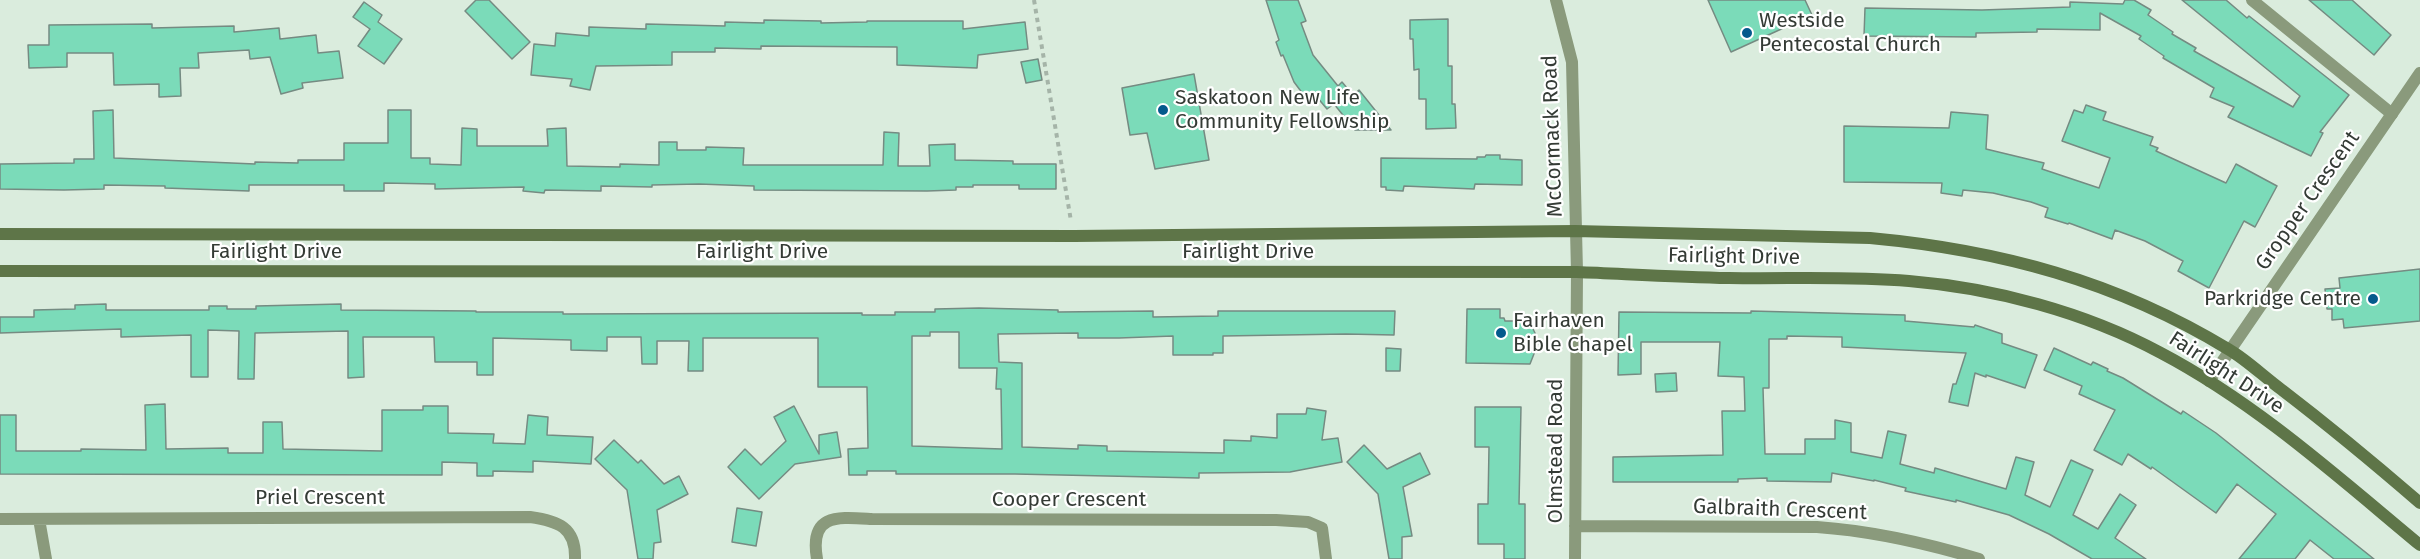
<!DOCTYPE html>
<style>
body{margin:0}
canvas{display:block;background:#daecdd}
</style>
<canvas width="2420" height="559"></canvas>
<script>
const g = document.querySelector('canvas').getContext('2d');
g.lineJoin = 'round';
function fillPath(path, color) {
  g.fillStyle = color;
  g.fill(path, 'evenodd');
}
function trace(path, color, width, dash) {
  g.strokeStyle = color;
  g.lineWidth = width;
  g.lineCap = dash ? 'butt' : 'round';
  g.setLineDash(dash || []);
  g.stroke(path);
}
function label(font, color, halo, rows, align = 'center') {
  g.font = font + ' "Fira Sans",sans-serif';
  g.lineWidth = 4.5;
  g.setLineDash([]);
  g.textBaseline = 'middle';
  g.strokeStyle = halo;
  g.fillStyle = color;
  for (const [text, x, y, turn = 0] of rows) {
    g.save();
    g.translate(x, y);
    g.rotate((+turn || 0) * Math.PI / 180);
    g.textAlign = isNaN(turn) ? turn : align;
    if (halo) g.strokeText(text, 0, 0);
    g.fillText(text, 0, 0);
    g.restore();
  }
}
const building = new Path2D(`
 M476,0H489L530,42L512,59L465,11Z
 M1266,0H1298L1306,21L1301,23L1313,55L1338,86L1342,82L1353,95L1359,90L1391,130H1355L1334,104L1327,109L1316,96L1309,102L1294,82L1283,55L1281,56L1276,42L1279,40Z
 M1708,0H1805L1812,15L1731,52Z
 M2125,0H2134L2151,10L2148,15L2173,32L2172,34L2196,48L2194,51L2293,107L2300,96L2182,0H2226L2247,18L2249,16L2349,95L2320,132L2323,133L2311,156L2228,117L2234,107L2210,97L2214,88L2163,58L2164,56L2139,39L2141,36L2100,13V30L2037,29V32L1976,33V37L1864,36L1865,8L1982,10L2070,7V2L2123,4Z
 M2309,0H2352L2391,35L2374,55Z
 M364,2L382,15L378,22L402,39L384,64L358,46L370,29L353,17Z
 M1448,19V66H1452V104H1455L1456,128L1426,129V99H1419V69L1414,70L1413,39H1410V20Z
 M764,20L821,21V23L867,22V21H963V29L1025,22L1028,49L978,55L977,68L897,65V47L761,46V49L715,48V52H672V65L596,66L590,90L570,86L572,79L531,75L534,44L555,46L556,33L589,36V27L646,29V24L725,26V22L764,23Z
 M152,24V28L234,26V32L279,28L280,39L316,35L318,53L339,51L343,78L302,83L303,88L281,94L270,57L250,59L249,50L198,53L199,68H180L181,96L159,97V84L114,85L113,53H67V67L29,68L28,45H49V25Z
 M1038,59L1042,80L1026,83L1021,62Z
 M1194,74L1209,160L1155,169L1147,133L1130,135L1122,88Z
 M2086,105L2106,112L2103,120L2153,137L2150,145L2158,148L2156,151L2226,183L2236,164L2277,186L2255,227L2244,221L2209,288L2178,271L2183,261L2145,241L2115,230L2112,239L2069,223L2068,224L2045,217L2048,208L2031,202L1993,193L1963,190L1962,196L1941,193L1942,183L1844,182V126L1949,128L1951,112L1988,115L1986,149L2044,163L2042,169L2099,188L2110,158L2062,141L2074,110L2083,113Z
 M113,110L114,158L255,164V162L298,163V160H344V143H388V110H411V158H430V164L461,165L462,128L477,129V146H548L547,129L566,128L567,166L620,167V164L659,165V142H677V150H706V147L744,148L743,165H883L884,132L899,133L898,166H930L929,145L955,144V160L1013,161V164H1056V189H1019V185H973V187H956V190L927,191L754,190V186L699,184L652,185V187L601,186V191L545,190L544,193L523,191L524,187L435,189V184L384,183V191H344V185H249V191L165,188V186L104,185V189L64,190L0,189V164L74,163V159H94L93,111Z
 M1486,155H1500V159L1522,160V185L1475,184L1474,189L1404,186L1403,191L1386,190V187H1381V158L1477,159V157H1485Z
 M2420,269V321L2344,328L2343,319L2332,320V309H2327L2325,289L2340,288L2339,278Z
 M106,304V310H209V306H227V309H256V306L341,304V310L476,311V312H563V314L862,313V315H895V312H935V309L979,308L1058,310V312L1153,311V317L1218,316V311H1395L1394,335L1346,334L1223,336V353H1213V355H1173V336L1119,338H1078V333L998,334L999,362L1022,363V447L1078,449V445L1107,446V451L1224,453V440L1251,441V436L1277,438V414H1306L1307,408L1326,411L1322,440L1338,438L1342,462L1290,472L1199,473V478L1015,474H896V471H867V475H849L848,449L868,448L867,387H818V338H703V371H688L689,341H657V364H642L641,337H607V351L571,350V340L493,338V375H477V362H435L434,337H363L364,377L348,378V331L255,333L254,379H238L239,331L208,330V377H191V335L121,337V329L0,333V317H34V310L75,309V305ZM930,332H959V368H997L996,389H1001L1002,449L912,446V336H930Z
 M1467,309H1500V318H1504L1505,321H1529L1539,341L1530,364L1466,363Z
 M1751,311L1905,315V321L1974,327L1975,325L2002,334V343L2037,355L2025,388L1986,375V377L1975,373L1968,406L1949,402L1953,384H1956L1966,353L1842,347V337L1787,336V339H1769V388H1763L1765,454H1805V439H1835V420L1851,423V452L1882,458L1888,431L1906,435L1900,464L1934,473L1935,468L2006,489L2016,457L2034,462L2025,495L2050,507L2071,460L2093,470L2073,515L2098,529L2120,494L2136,505L2115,538L2146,559H2092L2049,534L2009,515L1956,500V502L1905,491L1906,488L1874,480V481L1832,473L1831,482L1767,481V478L1738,479V482H1613V457L1723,455L1722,411H1745L1744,377L1718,376L1720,342H1641V374L1618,375L1619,312L1751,313Z
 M1386,348L1401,349L1400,371H1386Z
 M2054,348L2091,365L2093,362L2108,369L2107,371L2123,378L2181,414L2183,411L2216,433L2374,559H2334L2310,540L2295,559H2239L2276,514L2237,484L2216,513L2152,467L2151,469L2128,454L2122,465L2094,450L2115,410L2079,394L2082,386L2044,370Z
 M1676,373L1677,391L1656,392L1655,374Z
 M165,404L166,449L228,448V453H263V422H282L283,449L382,451V410H423V406H448V433L494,434L493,443L525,444L528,415L548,417L547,435L593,437L591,464L533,461V472L493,471V476H477V463L442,462V475L0,474V415H16V451H81V449L146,450L145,405Z
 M794,406L819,454V435L837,432L841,457L795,464L759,499L728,467L745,449L761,465L786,441L774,417Z
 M1475,407H1521L1519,504H1525V559H1504V544H1478V504H1488L1489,447H1475Z
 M614,440L638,463L641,460L664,484L679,476L688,494L657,510L661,542L654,543L653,559H638L627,490L595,459Z
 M1364,445L1387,469L1420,453L1430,474L1403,487L1412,536L1402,537V559H1389L1378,494L1347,462Z
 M737,508L762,512L756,546L732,542Z`);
fillPath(building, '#7bdbb9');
trace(building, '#758b82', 1.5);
trace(new Path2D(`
 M1034,0L1071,221`), '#a5b4a8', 4, [4.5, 4.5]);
trace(new Path2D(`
 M2252,0L2392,114`), '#8a9a7c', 12);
trace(new Path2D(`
 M2209,381L2420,73
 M0,519L530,517C558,521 576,527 575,559
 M39,519L46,559
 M1575,526L1817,527C1873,531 1926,543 1979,559
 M817,559C809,513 838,517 872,519L1276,520L1308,522L1322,528L1326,559
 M1575,559L1577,272`), '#8a9a7c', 12);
trace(new Path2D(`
 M1556,0L1572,62L1577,272`), '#8a9a7c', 12);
trace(new Path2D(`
 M0,234L1074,236L1575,231L1870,238C1999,250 2116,281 2228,349C2247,360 2264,377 2282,390C2329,426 2375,464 2420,503
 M0,271L1577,272C1627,274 1678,277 1729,278C1789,279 1849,276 1909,281C1994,288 2085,312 2161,353C2256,403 2338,477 2420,545`), '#5e7548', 12);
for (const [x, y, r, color] of [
 [1747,33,6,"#045a8c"],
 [1163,110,6,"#045a8c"],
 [2373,299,6,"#045a8c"],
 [1501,333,6,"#045a8c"]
]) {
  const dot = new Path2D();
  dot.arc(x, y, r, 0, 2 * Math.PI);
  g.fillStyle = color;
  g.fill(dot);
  trace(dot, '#fff', 2);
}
label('21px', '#343b35', '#fff', [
 ["Westside",1759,21],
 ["Pentecostal Church",1759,45],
 ["Saskatoon New Life",1175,98],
 ["Community Fellowship",1175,122],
 ["Parkridge Centre",2361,299,"right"],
 ["Fairhaven",1513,321],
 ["Bible Chapel",1513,345]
], 'left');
label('21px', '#343b35', '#fff', [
 ["McCormack Road",1553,136,-92],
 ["Gropper Crescent",2308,201,-55],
 ["Fairlight Drive",276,252],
 ["Fairlight Drive",762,252],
 ["Fairlight Drive",1248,252],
 ["Fairlight Drive",1734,257,1],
 ["Fairlight Drive",2226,373,33],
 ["Olmstead Road",1556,451,-90],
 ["Priel Crescent",320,498],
 ["Cooper Crescent",1069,500],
 ["Galbraith Crescent",1780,510,2]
]);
</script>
